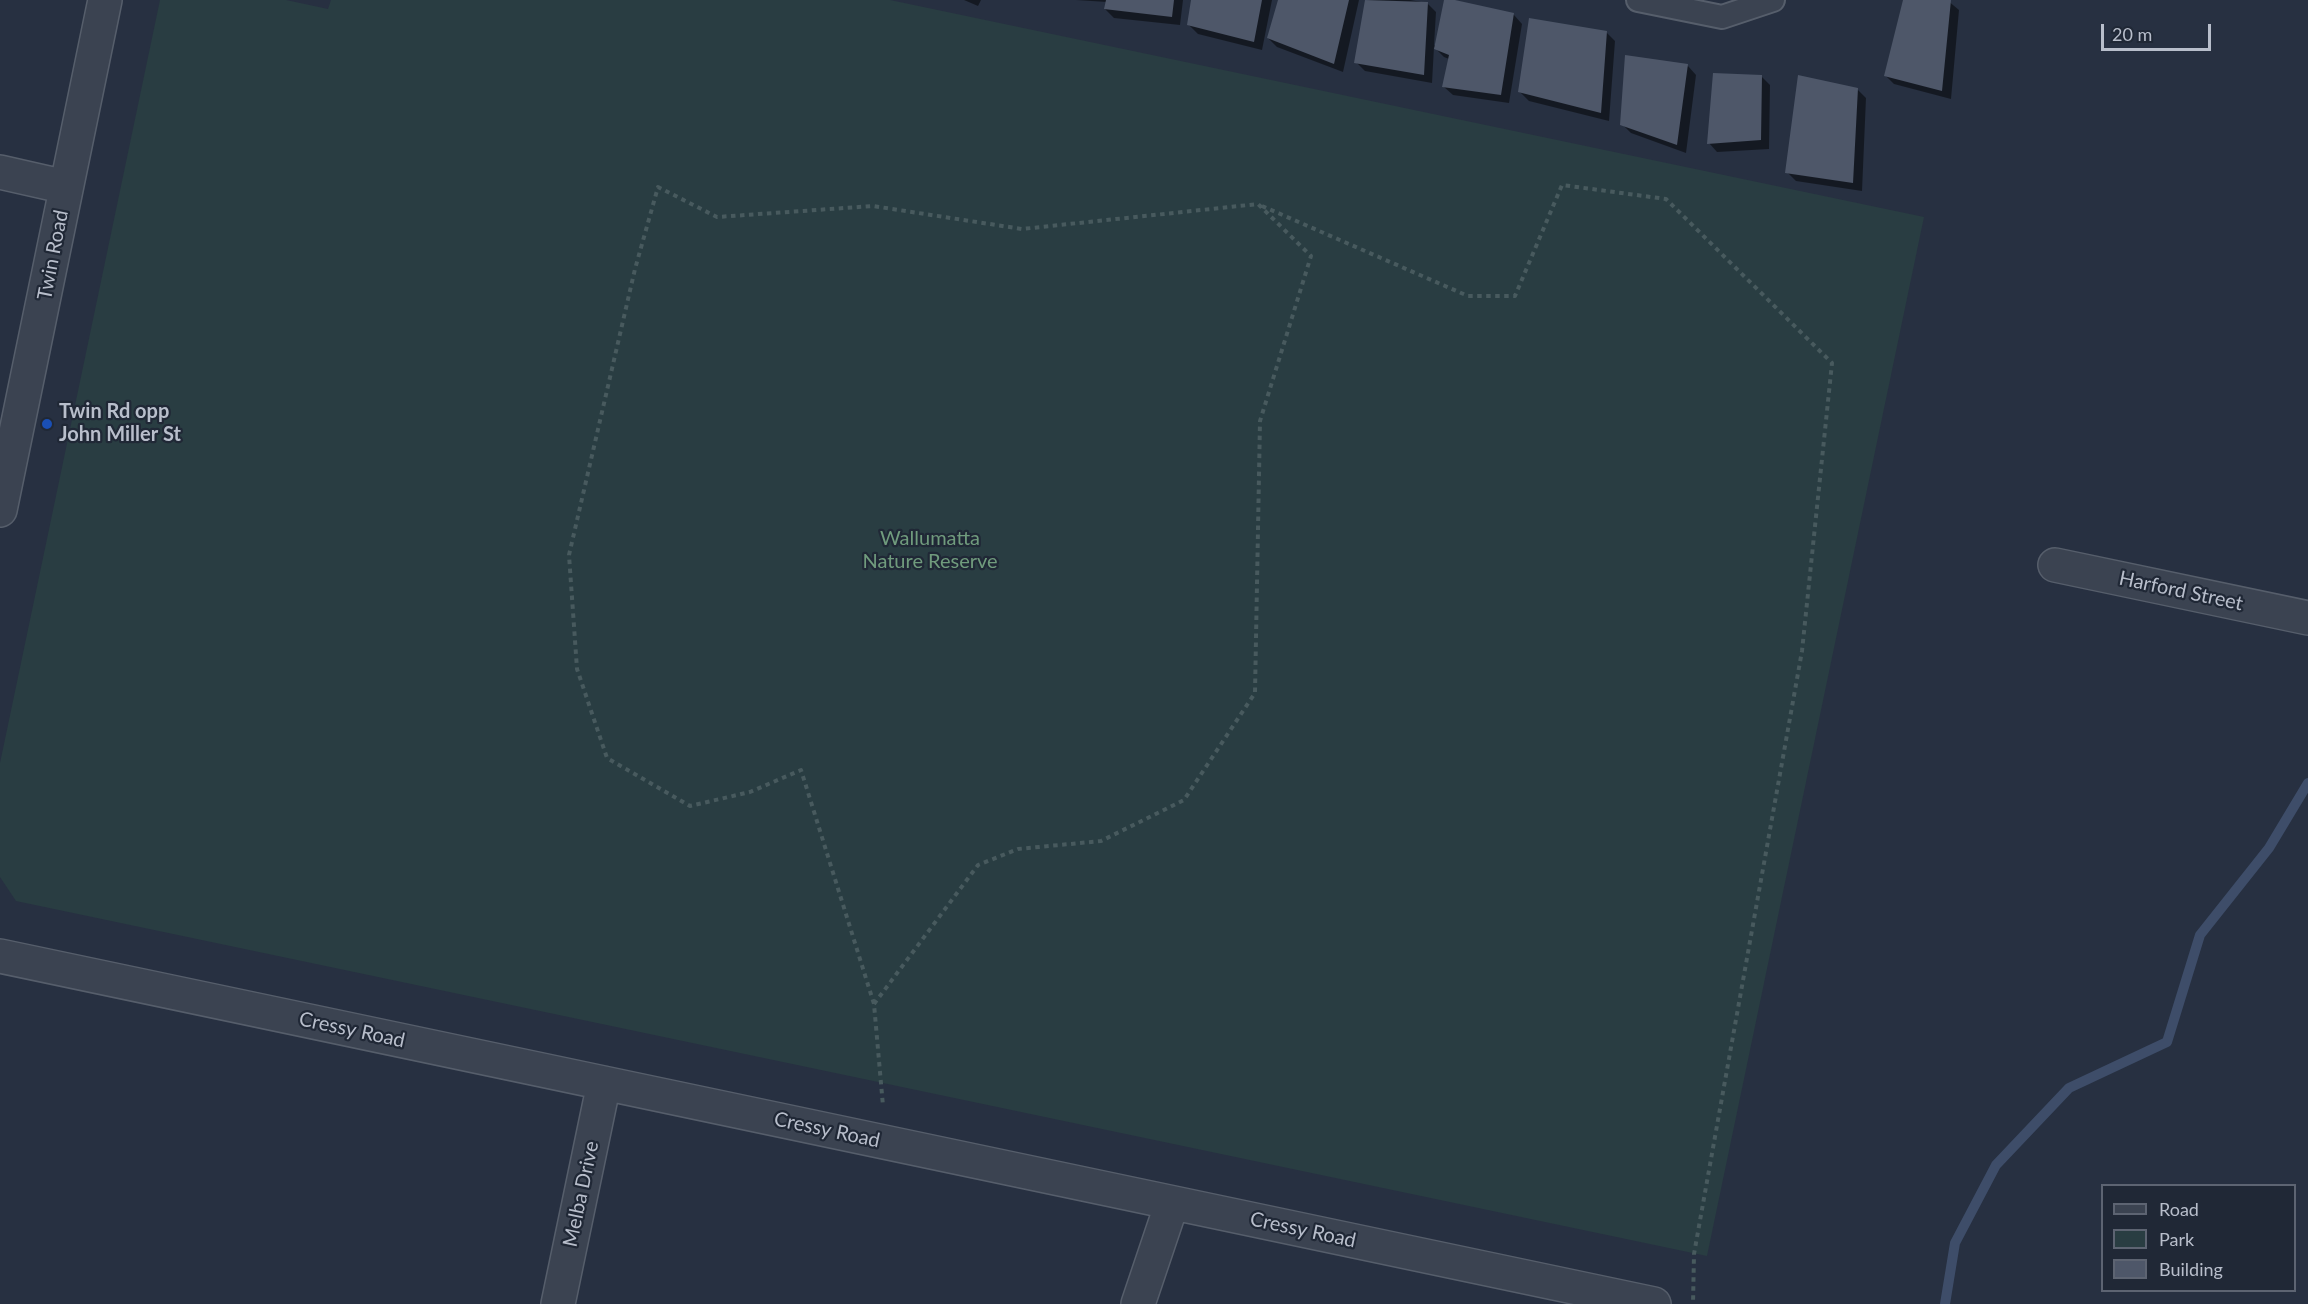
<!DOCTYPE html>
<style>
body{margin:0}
#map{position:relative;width:2308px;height:1304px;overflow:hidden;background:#273041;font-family:Lato,sans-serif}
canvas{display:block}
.legend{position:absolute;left:2101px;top:1184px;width:195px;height:108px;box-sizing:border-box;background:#202836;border:2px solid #5d6472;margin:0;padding:8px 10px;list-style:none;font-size:18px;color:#b8becb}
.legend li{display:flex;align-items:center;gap:12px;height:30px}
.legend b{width:30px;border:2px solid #5d6472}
.scale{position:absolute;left:2101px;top:24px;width:110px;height:27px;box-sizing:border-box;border:3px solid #b8becb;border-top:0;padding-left:8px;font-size:18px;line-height:21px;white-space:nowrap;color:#b8becb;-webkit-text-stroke:4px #202836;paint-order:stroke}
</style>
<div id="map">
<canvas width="2308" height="1304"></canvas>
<ul class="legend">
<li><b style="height:8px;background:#3b4351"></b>Road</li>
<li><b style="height:16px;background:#293d42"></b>Park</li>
<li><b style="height:16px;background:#4e5769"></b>Building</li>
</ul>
<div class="scale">20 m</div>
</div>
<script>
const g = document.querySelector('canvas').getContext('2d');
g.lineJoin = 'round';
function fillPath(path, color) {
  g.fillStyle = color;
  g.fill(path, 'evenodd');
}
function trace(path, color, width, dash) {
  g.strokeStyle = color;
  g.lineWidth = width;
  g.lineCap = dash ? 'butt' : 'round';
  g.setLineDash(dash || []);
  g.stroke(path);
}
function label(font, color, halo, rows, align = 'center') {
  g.font = font + ' Lato,sans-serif';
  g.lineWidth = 4.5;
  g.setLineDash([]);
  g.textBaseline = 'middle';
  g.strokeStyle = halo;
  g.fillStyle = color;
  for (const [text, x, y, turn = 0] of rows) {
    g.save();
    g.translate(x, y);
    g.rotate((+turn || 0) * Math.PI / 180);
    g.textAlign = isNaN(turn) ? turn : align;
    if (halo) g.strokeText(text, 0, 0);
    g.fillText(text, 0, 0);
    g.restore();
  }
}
fillPath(new Path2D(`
 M160,0H286L328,9L331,0H890L1924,217L1707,1256L16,901L0,877V763Z`), '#293d42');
fillPath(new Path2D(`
 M964,0H981L978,6Z
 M1076,0H1183L1180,25L1114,18L1105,9L1107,2Z
 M1192,0H1272L1262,50L1198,34L1189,25Z
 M1279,0H1359L1343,72L1277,47L1268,38Z
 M1367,0H1410L1427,3L1436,12L1434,45L1436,46L1445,0L1514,15L1522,24L1509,103L1453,95L1444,87L1449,59L1444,57L1434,47L1432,83L1365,71L1356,62Z
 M1904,0H1947L1959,10L1951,99L1894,84L1885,75Z
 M1606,32L1615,41L1609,121L1529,101L1520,92Z
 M1688,66L1696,75L1686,153L1631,133L1622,124Z
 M1761,76L1770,85L1769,149L1717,152L1709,143Z
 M1857,89L1866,98L1862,191L1796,181L1787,172Z`), '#0007');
trace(new Path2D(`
 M1945,1304L1955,1243L1996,1165L2069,1088L2167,1042L2200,935L2269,848L2308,783`), '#3e4d69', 10);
fillPath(new Path2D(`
 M1106,0H1174L1172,17L1104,9Z
 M1191,0H1262L1254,42L1187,25Z
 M1278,0H1349L1334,64L1267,38Z
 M1365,0L1428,2L1424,75L1354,63Z
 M1444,0H1455L1514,13L1501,95L1442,87L1449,55L1434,49Z
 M1903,0H1951L1942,91L1884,76Z
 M1529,18L1607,31L1601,113L1518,92Z
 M1625,55L1688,64L1677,145L1620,125Z
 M1713,73L1762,75L1761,140L1707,144Z
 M1798,75L1858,88L1853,183L1785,173Z`), '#4e5769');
const lane = new Path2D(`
 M1638,0L1722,17L1773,0`);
const street = new Path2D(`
 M0,172L66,187
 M0,510L105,0
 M2055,565L2308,618
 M0,956L1654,1304
 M558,1304L604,1083
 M1138,1304L1172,1203`);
trace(lane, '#565e6b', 26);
trace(street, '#565e6b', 36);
trace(new Path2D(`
 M1262,206L1468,296H1515L1562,185L1666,199L1832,363L1802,651L1694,1254L1693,1304
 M874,1004L978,865L1018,849L1101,841L1184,800L1255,693L1260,421L1311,256L1258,204L1022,229L873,206L717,217L658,187L635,269L569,555L577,669L607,758L690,806L750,792L801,770L874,1004L883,1106`), '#485a5e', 4, [4.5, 4.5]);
trace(lane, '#3b4351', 22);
trace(street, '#3b4351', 33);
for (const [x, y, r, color] of [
 [47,424,6,"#1a4fb4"]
]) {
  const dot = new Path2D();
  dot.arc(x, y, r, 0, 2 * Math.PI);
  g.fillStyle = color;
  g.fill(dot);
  trace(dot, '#202836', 2);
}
label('20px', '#b8becb', '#202836', [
 ["Twin Road",53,255,-79],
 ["Harford Street",2181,591,12],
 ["Cressy Road",352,1030,12],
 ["Cressy Road",827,1130,12],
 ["Melba Drive",581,1194,-78],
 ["Cressy Road",1303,1230,12]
]);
label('bold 20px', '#b8becb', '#202836', [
 ["Twin Rd opp",59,412],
 ["John Miller St",59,435]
], 'left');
label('20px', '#709b7d', '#202836', [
 ["Wallumatta",930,539],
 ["Nature Reserve",930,562]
]);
</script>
